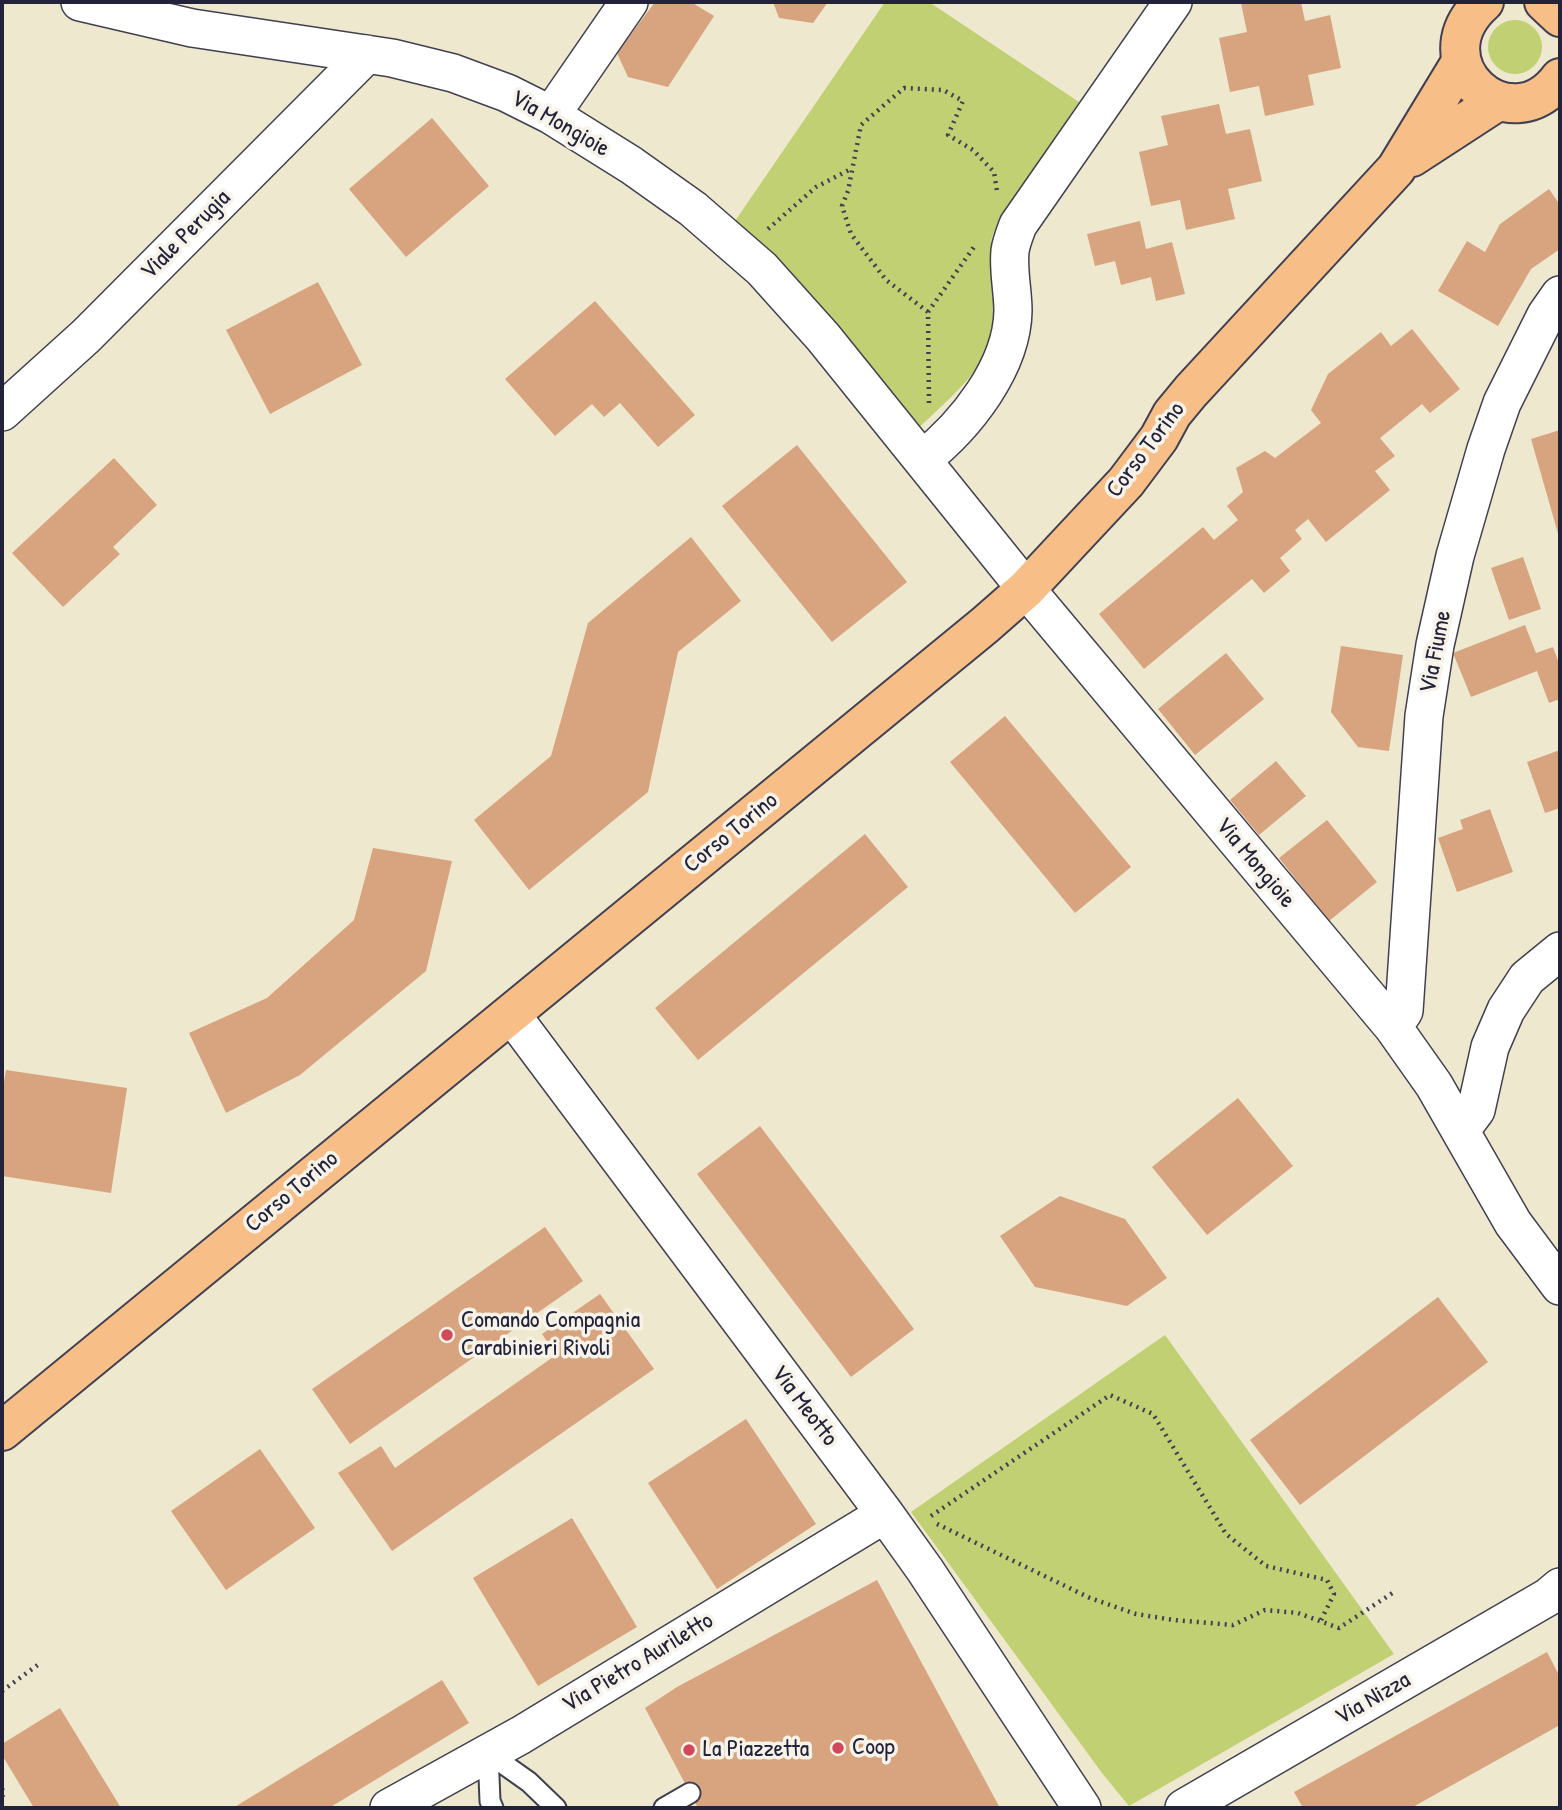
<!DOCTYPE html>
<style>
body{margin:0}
#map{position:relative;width:1562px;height:1810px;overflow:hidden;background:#eee8ce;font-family:"Patrick Hand",sans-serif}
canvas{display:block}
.frame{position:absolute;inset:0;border:4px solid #22223b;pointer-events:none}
</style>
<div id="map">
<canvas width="1562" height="1810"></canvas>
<div class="frame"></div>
</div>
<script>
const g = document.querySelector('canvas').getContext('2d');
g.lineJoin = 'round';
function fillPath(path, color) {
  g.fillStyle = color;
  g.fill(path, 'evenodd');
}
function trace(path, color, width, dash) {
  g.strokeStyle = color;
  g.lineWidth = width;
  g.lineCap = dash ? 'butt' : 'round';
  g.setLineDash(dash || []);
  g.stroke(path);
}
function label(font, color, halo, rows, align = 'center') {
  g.font = font + ' "Patrick Hand",sans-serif';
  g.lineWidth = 7;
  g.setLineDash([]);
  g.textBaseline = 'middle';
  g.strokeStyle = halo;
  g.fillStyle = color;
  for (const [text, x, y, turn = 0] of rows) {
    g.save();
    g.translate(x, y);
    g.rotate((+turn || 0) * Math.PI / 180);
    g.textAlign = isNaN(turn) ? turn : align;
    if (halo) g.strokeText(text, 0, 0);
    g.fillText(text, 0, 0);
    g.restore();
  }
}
fillPath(new Path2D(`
 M885,2H929L1079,102L998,222C996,229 991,236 991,243C990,260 995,280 997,297C1003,358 958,389 919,428L735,221Z
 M1488 47a27 27 0 1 1 54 0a27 27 0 1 1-54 0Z
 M1165,1335L1394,1654L1129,1806L1102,1773L911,1512Z`), '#c0d072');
fillPath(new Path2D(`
 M655,2H691L714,16L668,87L628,77L617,53Z
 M773,2H828L813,23L779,18Z
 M1247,2H1301L1305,21L1330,15L1341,68L1308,75L1314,105L1265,116L1259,86L1230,92L1219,38L1247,32L1241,3Z
 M1219,104L1226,134L1250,129L1262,181L1228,189L1235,219L1186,230L1180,200L1151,206L1139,152L1168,145L1161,116Z
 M432,118L489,186L406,257L349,189Z
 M1549,189L1560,205V249L1531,269L1498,326L1438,291L1467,241L1485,252L1500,224Z
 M1140,221L1146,249L1172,242L1185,294L1156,301L1151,277L1121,285L1115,261L1095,266L1087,234Z
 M318,282L362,365L270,414L226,330Z
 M595,301L695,415L658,447L620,403L604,417L592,404L555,436L505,379Z
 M1412,329L1460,389L1430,413L1422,404L1380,438L1395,456L1375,471L1390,490L1326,542L1308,519L1295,530L1302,539L1280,558L1290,571L1264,593L1252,579L1144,669L1099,614L1203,527L1214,540L1238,520L1227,506L1243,492L1236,468L1265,451L1275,458L1321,423L1311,410L1328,374L1381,332L1391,346Z
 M1560,430V537H1559L1531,439Z
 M797,445L907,582L832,642L722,506Z
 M114,458L157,505L113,547L120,554L63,607L12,553Z
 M691,537L741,601L678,652L648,792L529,890L474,820L551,756L588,623Z
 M1523,557L1541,609L1509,620L1491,568Z
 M1525,625L1536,653L1553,647L1560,666V699L1549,703L1537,671L1471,697L1453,653Z
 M1341,646L1403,655L1389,751L1358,747L1331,712Z
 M1226,653L1264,699L1195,755L1158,709Z
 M1005,716L1131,867L1075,913L950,762Z
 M1560,750V808L1545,813L1527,762Z
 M1276,761L1306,796L1259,835L1230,800Z
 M1490,809L1513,872L1457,892L1438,838L1463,829L1460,820Z
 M1327,820L1377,882L1329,921L1279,858Z
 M865,834L908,887L698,1060L655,1008Z
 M373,848L452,861L426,971L300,1075L226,1113L189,1033L267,998L354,920Z
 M6,1070L127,1088L111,1193L2,1176V1094Z
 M1238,1098L1293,1166L1207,1235L1152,1167Z
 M760,1126L914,1329L851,1377L697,1174Z
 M1060,1196L1125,1219L1167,1278L1127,1306L1035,1287L1000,1236Z
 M545,1227L583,1281L350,1444L312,1389Z
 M600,1294L654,1369L392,1551L338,1473L381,1446L395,1468L556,1355L542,1334Z
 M1438,1297L1488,1362L1300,1505L1250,1440Z
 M746,1419L816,1524L717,1589L648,1483Z
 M260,1449L315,1528L226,1590L171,1511Z
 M572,1518L637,1627L538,1686L473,1578Z
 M877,1580L1000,1808H698L645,1708L677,1687Z
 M1547,1652L1560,1677V1725L1411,1808H1303L1294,1792Z
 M442,1680L469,1723L329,1808H233Z
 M60,1708L121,1808H34L2,1755V1744Z`), '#d7a47f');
const lane = new Path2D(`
 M493,1808L490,1801L488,1753L529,1782L556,1808
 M664,1808L690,1793`);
const street = new Path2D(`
 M80,2L192,28L392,58L453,73L507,93L551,115L631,165L693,209L762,269L823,337L1026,589L1393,1027L1434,1085L1513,1223L1560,1286
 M551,115L629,2
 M2,412L86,336L367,54
 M923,459C966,425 1012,367 1013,311C1013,291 1008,271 1010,251C1011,243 1015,233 1018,225L1173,2
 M511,1014L885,1514L925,1570L1082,1808
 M1393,1027L1404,1011L1424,716L1435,645L1455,556L1486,449L1502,403L1546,315L1560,295
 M1461,1130L1476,1110L1490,1047L1506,1010L1527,978L1560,951
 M389,1808L521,1735L885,1514
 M1184,1808L1548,1597L1560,1587`);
const primary = new Path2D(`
 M1484,2C1416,62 1510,146 1560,78
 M1544,2L1560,17
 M1412,157L1498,101
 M2,1431L985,625L1026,589L1126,482L1159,438L1172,414L1191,391L1396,169L1461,62`);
trace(lane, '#414051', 23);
trace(street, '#414051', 40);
trace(primary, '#414051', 42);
trace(new Path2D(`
 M768,229L816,187L851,169
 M928,312L974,247
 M929,403L928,312L886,280L851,234L842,206L848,191L861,125L904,88L943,90L963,101L948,135L973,150L994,172L997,191
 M931,1516L1110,1395L1153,1414L1226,1534L1266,1566L1327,1580L1334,1594L1320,1622
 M937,1524L1090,1598L1136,1614L1174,1620L1233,1625L1265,1610L1298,1613L1339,1628L1394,1592
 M2,1691L39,1664
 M2,1789L5,1793L2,1796`), '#414051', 4.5, [2, 5]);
trace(lane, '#fff', 19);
trace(street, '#fff', 37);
trace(primary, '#f7be88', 38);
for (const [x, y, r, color] of [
 [447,1335,7,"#d1495b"],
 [838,1748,7,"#d1495b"],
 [689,1750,7,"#d1495b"]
]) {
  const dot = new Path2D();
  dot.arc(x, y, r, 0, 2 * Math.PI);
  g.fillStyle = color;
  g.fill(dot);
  trace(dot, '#f7f3e8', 2.5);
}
label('24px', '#22223b', '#f7f3e8', [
 ["Via Mongioie",560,124,30],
 ["Viale Perugia",186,235,-45],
 ["Corso Torino",1146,450,-53],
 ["Via Fiume",1436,652,-79],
 ["Corso Torino",731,833,-39],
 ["Via Mongioie",1255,863,50],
 ["Corso Torino",292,1192,-40],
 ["Via Meotto",804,1406,53],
 ["Via Pietro Auriletto",638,1663,-31],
 ["Via Nizza",1373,1699,-30]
]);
label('24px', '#22223b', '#f7f3e8', [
 ["Comando Compagnia",461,1321],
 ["Carabinieri Rivoli",461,1349],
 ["Coop",852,1748],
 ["La Piazzetta",703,1750]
], 'left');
</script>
